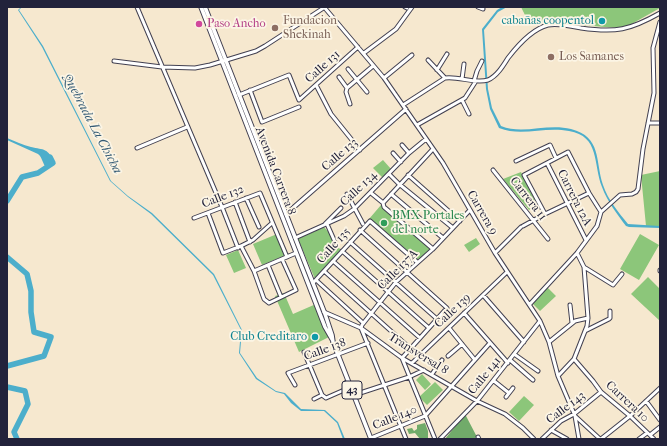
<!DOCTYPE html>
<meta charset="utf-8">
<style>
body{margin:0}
#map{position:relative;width:667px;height:446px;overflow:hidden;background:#f6e8cf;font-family:"IM FELL French Canon",serif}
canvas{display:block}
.frame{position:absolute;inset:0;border:8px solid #22223b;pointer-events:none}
</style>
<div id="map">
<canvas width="667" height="446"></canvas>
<div class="frame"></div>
</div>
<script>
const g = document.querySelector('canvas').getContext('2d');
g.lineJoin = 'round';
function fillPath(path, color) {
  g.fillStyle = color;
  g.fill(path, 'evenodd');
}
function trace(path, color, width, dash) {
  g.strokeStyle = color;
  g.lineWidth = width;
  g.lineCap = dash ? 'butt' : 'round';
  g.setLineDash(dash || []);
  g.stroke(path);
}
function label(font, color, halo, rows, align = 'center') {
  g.font = font + ' "IM FELL French Canon",serif';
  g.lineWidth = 3.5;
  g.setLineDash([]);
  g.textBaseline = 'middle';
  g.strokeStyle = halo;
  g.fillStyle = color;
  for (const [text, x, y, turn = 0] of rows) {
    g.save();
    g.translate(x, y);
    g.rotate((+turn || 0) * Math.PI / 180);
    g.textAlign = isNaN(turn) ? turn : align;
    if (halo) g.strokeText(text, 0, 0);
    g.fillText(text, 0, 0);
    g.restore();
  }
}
fillPath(new Path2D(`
 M521,7H660V8L628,26L618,28L528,21Z
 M383,160L391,169L383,178L373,168Z
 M660,171V227L646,226L641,175Z
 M521,172L537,205L529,210L503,179Z
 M381,205L432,249L421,258L415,260L369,219Z
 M324,227L333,237V242L341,250L315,279L298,239Z
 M277,234L286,255L262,265L253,244Z
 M640,234L659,245L639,280L620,269Z
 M476,238L480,244L469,252L464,245Z
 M238,250L246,268L234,273L226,255Z
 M648,277L660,289V321L631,294Z
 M547,287L556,296L540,311L532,303Z
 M284,293L293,314L316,304L329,337L299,352L275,296Z
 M422,374L431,384L425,390L416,380Z
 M435,382L443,390L427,405L419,397Z
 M524,396L534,405L519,421L509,412Z`), '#8cc67a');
fillPath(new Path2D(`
 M465,414L477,437L473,439H445Z
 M425,423L428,431V438L420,439L415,433L409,434L407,429L412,428L414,431L417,429V425Z`), '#71ab6a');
fillPath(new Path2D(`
 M21,7H22L19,10L43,46L111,181L128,196L152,213L214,274L242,330L240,353L257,378L276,391L285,393L301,409L325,410L338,422L345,439H343L337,423L324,411H301L291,403L284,394L276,392L256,379L239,353L241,330L213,275L151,214L128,197L110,181L42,47L18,10Z
 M502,7H507L498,12L484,30L488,89L492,108L501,126C523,135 547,123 571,129C602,137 595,161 603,185C608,200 619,213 628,224L660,226V228L629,227L626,226C617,214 607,201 602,187C593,164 600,136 569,131C545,126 522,137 499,128L490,109L486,89L482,29L497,10Z
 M7,138C15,141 23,145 31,147C44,150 48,148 54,162L47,168C42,164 43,158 38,154L7,140Z`), '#4caecb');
trace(new Path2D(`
 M7,201L22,177L38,173L53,163L50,157
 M7,257L27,274L31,291V312L34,332L51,337L44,356L7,366
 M7,387L25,391L28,404L14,432L17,439`), '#4caecb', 5.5);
const minor = new Path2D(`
 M137,7L222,207L238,248
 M324,7L384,78L443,163L495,253L540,321L549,342L558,376L575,416L600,439
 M405,7L407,8
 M478,7L483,9
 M364,53L396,29L412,7
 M428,60L445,78
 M114,61L162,67L195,68L210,65L256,51L265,46L325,7
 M348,69L367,92
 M437,70L447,54
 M339,77L347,88L346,92L350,104
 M384,78L412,55
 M462,79L464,64
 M474,81L477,71L482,61
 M316,85L331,114L360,150
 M347,88L373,66
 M250,90L262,122L299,107
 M239,95L289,75L299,100L358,47
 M462,100L469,114
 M403,105L445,78C459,76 474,84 488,80C497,76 503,66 508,58C518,45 532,29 548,25C558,23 571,26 581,28C616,33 630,30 660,13
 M648,123H660
 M417,125L465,98L476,81
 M402,145L409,153
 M137,148L187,127
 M393,153L401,162
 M516,161L550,145L556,158
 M547,163L586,240
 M493,170L548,239
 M389,174L399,184L453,228
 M408,175L460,221
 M371,193L382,202
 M347,194L363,224
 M391,194L443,238
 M246,198L259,227
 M235,202L250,242
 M208,213L223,253L241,246L253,240L272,223
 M286,214L406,109
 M545,214L524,175L568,152L589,193L601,212
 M194,218L260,193L287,257
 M325,224L341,208
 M327,224L335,242
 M523,226L545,214L589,193
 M360,230L447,308L402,358L435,439
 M295,238L344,216L354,209L409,153L426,139
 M350,242L437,319
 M241,246L254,271L264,299L269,303L296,290L282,259
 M433,249L384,207L383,203L433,149
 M342,251L429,328
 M495,253L521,227
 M333,261L420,338
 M268,265L281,297
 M584,267L613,285L622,274
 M660,270V271
 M254,271L296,253
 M324,271L411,349
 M316,280L362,322
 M313,283L370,221L417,262
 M483,295L524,342
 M530,304L577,253L597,226L601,212L620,195L632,194L636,192L638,189L643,149L654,93L653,48L660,22
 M570,305L572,323
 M324,312L361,328L402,358L477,401L505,414L523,428L534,439
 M464,313L508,363
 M449,328L475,360
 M585,331L609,319L610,318V311
 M549,342L575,321L588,318
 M304,352L322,395
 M514,354L538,371
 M448,356L462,344
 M574,359L593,381L601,392L630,416L654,439
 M510,360L533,380
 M412,363L507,272
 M432,374L442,360
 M558,376L574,359L587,326L588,318L584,267L577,253
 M494,381L509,393
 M295,385L288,373L368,343
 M354,395L409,377L424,370
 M506,397L513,388
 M314,399L322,395L326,398L351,387
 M646,401L660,420
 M575,416L579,439
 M551,430L567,439
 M650,435L660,427
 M478,437L479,439
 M371,438L425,416L490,343
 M406,439L361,328L362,325L396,282L433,249L470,210
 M440,439L477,401L540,321
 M542,439L561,421L574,414L601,392
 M601,439L630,416L660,388
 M639,439L647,433`);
const major = new Path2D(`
 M201,7L325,327L333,341
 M205,7L325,314L332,335L333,342L371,439`);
trace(minor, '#424051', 5);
trace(major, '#424051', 5.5);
trace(minor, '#fff', 3);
trace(major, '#fff', 3.5);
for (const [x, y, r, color] of [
 [602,21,4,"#0f9aa8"],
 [199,24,4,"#d1479c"],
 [275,28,4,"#8d6e63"],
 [551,57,4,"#8d6e63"],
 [384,223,4,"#2e9e5b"],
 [315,337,4,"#0f9aa8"]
]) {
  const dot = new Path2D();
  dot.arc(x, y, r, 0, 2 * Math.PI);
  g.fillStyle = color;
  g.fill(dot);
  trace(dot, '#fcf5e5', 1.5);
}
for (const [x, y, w] of [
 [352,390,20]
]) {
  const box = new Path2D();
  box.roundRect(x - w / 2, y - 9, w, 18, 3);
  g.fillStyle = '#fcf5e5';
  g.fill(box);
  trace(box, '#22223b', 1);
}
label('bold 11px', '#22223b', null, [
 ["43",352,390]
]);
label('12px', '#785e54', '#fcf5e5', [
 ["Fundacion",283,21],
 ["Shekinah",283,35],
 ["Los Samanes",559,57]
], 'left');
label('12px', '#0d838f', '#fcf5e5', [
 ["cabañas coopentol",594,21],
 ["Club Creditaro",307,337]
], 'right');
label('12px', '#b23c85', '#fcf5e5', [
 ["Paso Ancho",207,24]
], 'left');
label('12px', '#22223b', '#fcf5e5', [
 ["Calle 131",323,67,-42],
 ["Calle 133",340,155,-41],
 ["Avenida Carrera 8",275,171,69],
 ["Calle 134",359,189,-43],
 ["Calle 132",223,197,-21],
 ["Carrera 12A",574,198,63],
 ["Carrera 11",528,199,52],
 ["Carrera 9",482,213,60],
 ["Calle 135",334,246,-48],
 ["Calle 137A",398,270,-45],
 ["Calle 139",453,311,-43],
 ["Calle 138",325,350,-20],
 ["Transversal 8",418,354,32],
 ["Calle 141",485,376,-51],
 ["Carrera 10",627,402,43],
 ["Calle 143",566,408,-37],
 ["Calle 140",395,418,-22]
]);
label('12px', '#27864d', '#fcf5e5', [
 ["BMX Portales",392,216],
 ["del norte",392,230]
], 'left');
label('italic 13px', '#335a75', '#fcf5e5', [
 ["Quebrada La Chicha",92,124,62]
]);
</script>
